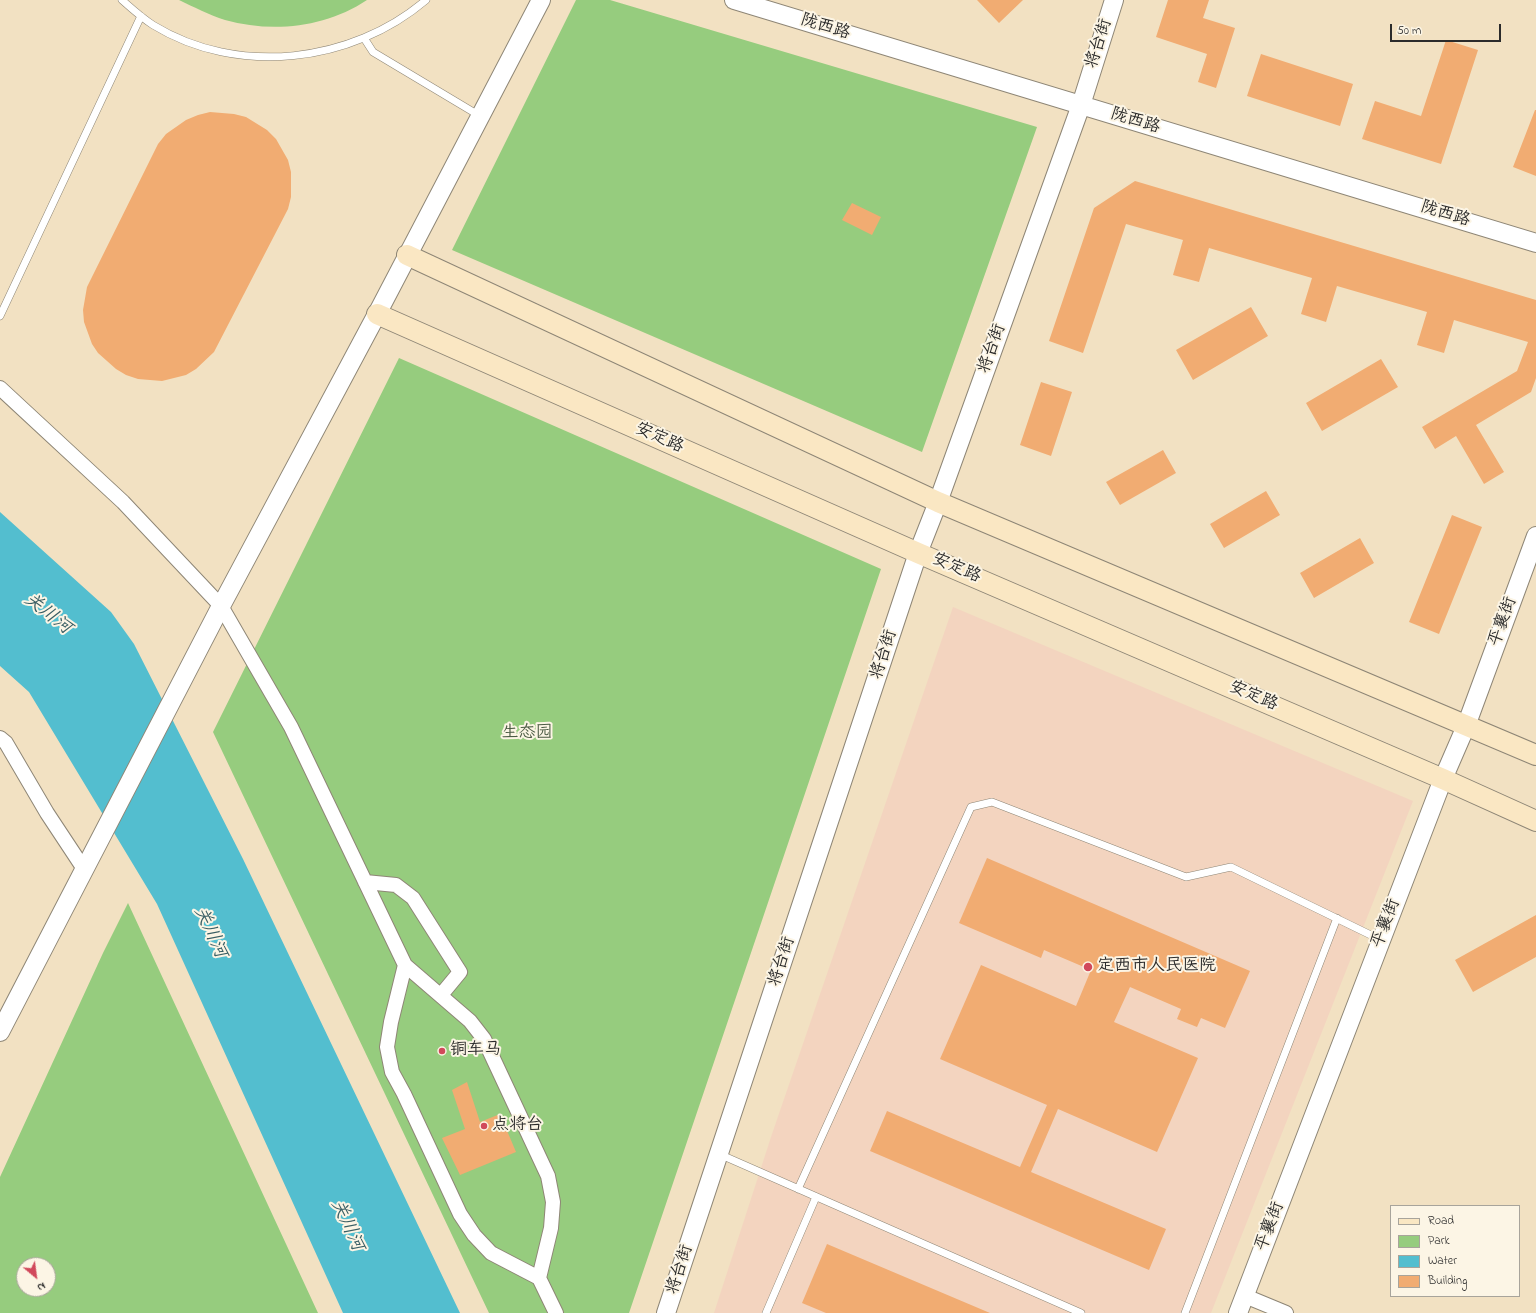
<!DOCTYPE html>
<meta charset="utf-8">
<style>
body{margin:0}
#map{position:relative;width:1536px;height:1313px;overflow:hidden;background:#f2e1c2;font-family:"Indie Flower",sans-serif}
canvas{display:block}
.legend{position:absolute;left:1390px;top:1205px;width:130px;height:92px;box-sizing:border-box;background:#fcf5e5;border:1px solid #a8a49b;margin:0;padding:5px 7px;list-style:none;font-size:12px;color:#2b2b2b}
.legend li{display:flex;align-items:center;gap:8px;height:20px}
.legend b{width:20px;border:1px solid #a8a49b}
.north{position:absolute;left:16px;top:1257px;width:40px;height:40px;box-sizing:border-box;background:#fcf5e5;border:1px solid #a8a49b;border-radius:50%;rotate:151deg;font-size:11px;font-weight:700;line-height:16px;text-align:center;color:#2b2b2b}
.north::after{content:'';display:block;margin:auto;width:14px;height:18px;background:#d1495b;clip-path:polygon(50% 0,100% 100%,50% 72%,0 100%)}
.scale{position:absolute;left:1390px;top:24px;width:111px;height:18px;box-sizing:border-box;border:2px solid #2b2b2b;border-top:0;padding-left:5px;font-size:12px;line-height:14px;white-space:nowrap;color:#2b2b2b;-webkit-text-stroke:3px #fcf5e5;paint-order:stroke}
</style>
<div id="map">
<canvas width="1536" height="1313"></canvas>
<ul class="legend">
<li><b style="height:5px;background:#fae7c3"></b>Road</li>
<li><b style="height:11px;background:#96cc7e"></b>Park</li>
<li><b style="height:11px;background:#53becf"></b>Water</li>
<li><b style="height:11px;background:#f1ac72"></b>Building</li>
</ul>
<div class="north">N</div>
<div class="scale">50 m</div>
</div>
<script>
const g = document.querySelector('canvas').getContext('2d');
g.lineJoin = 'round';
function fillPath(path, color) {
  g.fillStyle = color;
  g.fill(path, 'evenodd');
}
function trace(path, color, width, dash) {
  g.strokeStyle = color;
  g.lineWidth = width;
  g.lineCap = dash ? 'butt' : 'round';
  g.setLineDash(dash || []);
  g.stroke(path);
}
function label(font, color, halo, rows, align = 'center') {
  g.font = font + ' "Indie Flower","LXGW WenKai TC",sans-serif';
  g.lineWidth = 4;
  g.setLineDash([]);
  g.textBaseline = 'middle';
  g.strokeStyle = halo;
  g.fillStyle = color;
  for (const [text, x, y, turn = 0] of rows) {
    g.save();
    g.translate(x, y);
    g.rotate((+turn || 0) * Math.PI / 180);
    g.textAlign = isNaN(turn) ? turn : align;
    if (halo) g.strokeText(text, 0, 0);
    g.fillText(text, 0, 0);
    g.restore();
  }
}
fillPath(new Path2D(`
 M953,607L1413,801L1211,1313H714L772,1134Z`), '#f3d4bf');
fillPath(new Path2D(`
 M179,0H367C325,28 272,33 225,20C209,15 194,7 179,0Z
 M576,0H610L1037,127L922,452L452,250Z
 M399,358L881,569L629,1313H489L213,732Z
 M128,903L318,1313H0V1177L103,953ZM24,1265H48V1289H24Z`), '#96cc7e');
fillPath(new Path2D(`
 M0,512L111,612L134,644L243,859L460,1313H343L157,904L29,692L0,666Z`), '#53becf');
fillPath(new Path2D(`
 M977,0H1023L999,23Z
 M1168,0H1209L1203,18L1235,28L1216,88L1198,82L1207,54L1156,37Z
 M1446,40L1478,50L1441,164L1362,139L1375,101L1421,116Z
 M1261,54L1353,84L1340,126L1247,96Z
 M1535,110H1536V176L1513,167Z
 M210,112L234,114L246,117L267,130L276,139L288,160L291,172V197L288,209L214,352L196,369L186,375L162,381L138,379L126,375L116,369L98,353L92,344L84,322L83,310L87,287L158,144L166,134L186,120L198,115Z
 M1135,181L1536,300V378L1531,392L1476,425L1504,472L1484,484L1456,436L1435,449L1422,427L1517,371L1528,342L1454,320L1444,353L1417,345L1427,312L1337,286L1326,322L1301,314L1312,278L1209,248L1199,282L1173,275L1183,240L1126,224L1083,353L1049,341L1094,208Z
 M852,203L881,217L872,235L842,220Z
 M1251,307L1268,336L1193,380L1176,350Z
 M1381,359L1398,387L1322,431L1306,403Z
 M1041,382L1072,392L1051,456L1020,445Z
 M1163,450L1176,473L1120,505L1106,482Z
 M1266,491L1280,515L1224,548L1210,524Z
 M1452,515L1482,527L1439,634L1409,622Z
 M1360,538L1374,563L1314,598L1300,573Z
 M987,858L1250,971L1225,1028L1201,1018L1197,1027L1177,1019L1181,1009L1130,987L1114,1022L1198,1058L1157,1152L1058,1109L1031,1172L1166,1229L1149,1270L870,1151L887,1111L1020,1167L1047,1105L940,1059L981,965L1076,1006L1091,970L1044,950L1041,958L959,923Z
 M1536,915V957L1473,992L1455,960Z
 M467,1082L480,1122L500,1114L516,1152L460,1175L442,1138L465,1129L452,1090Z
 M827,1244L990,1313H826L802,1303Z`), '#f1ac72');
const service = new Path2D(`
 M122,0C132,9 142,18 153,25C238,77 352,63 426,0
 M364,38L373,52L480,116
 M0,316L141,16
 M719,1154L1081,1313
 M798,1189L971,807L992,802L1186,877L1231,867L1381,940
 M766,1313L816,1197
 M1185,1313L1337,918`);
const minor = new Path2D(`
 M0,388L123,502L221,606L291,727L405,965L470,1021L484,1039L548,1176L553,1202L551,1228L539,1278
 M0,738L6,743L47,813L84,869
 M365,882L396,885L413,898L460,972L441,995
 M405,965L391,1022L387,1047L392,1072L404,1094L460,1214L474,1235L491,1253L539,1278L556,1313
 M1245,1296L1286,1313`);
const tertiary = new Path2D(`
 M734,0L1536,243
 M0,1032L221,606L377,314L541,0
 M666,1313L918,553L938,502L1081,105L1114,0
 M1238,1313L1443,779L1466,726L1536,536`);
const secondary = new Path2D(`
 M407,255L938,502L1536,755
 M377,314L918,553L1443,779L1536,821`);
trace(service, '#8e8676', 8);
trace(minor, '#8e8676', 16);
trace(tertiary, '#8e8676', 20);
trace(secondary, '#8e8676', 22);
trace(service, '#fff', 7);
trace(minor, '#fff', 14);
trace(tertiary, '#fff', 18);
trace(secondary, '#fae7c3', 20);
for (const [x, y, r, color] of [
 [1088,967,5,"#d1495b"],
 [442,1051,4,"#d1495b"],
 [484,1126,4,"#d1495b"]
]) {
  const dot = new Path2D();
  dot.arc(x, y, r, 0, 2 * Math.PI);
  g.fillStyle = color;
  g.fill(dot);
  trace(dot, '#fcf5e5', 1.5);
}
label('17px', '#2b2b2b', '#fcf5e5', [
 ["陇西路",825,28,17],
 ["将台街",1100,44,-72],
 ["陇西路",1135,122,17],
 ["陇西路",1445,215,17],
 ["将台街",993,349,-70],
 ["安定路",659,439,24],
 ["安定路",956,569,23],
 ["平襄街",1504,622,-70],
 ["将台街",885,655,-72],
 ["安定路",1253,697,23],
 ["平襄街",1387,924,-69],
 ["将台街",783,962,-72],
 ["平襄街",1271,1227,-69],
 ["将台街",681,1270,-72]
]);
label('17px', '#4b5b44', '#fcf5e5', [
 ["生态园",527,734]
]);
label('17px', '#2b2b2b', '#fcf5e5', [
 ["定西市人民医院",1097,967],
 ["铜车马",450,1051],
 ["点将台",492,1126]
], 'left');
label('italic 18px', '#395e64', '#fcf5e5', [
 ["关川河",47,615,38],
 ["关川河",209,933,65],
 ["关川河",346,1226,65]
]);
</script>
